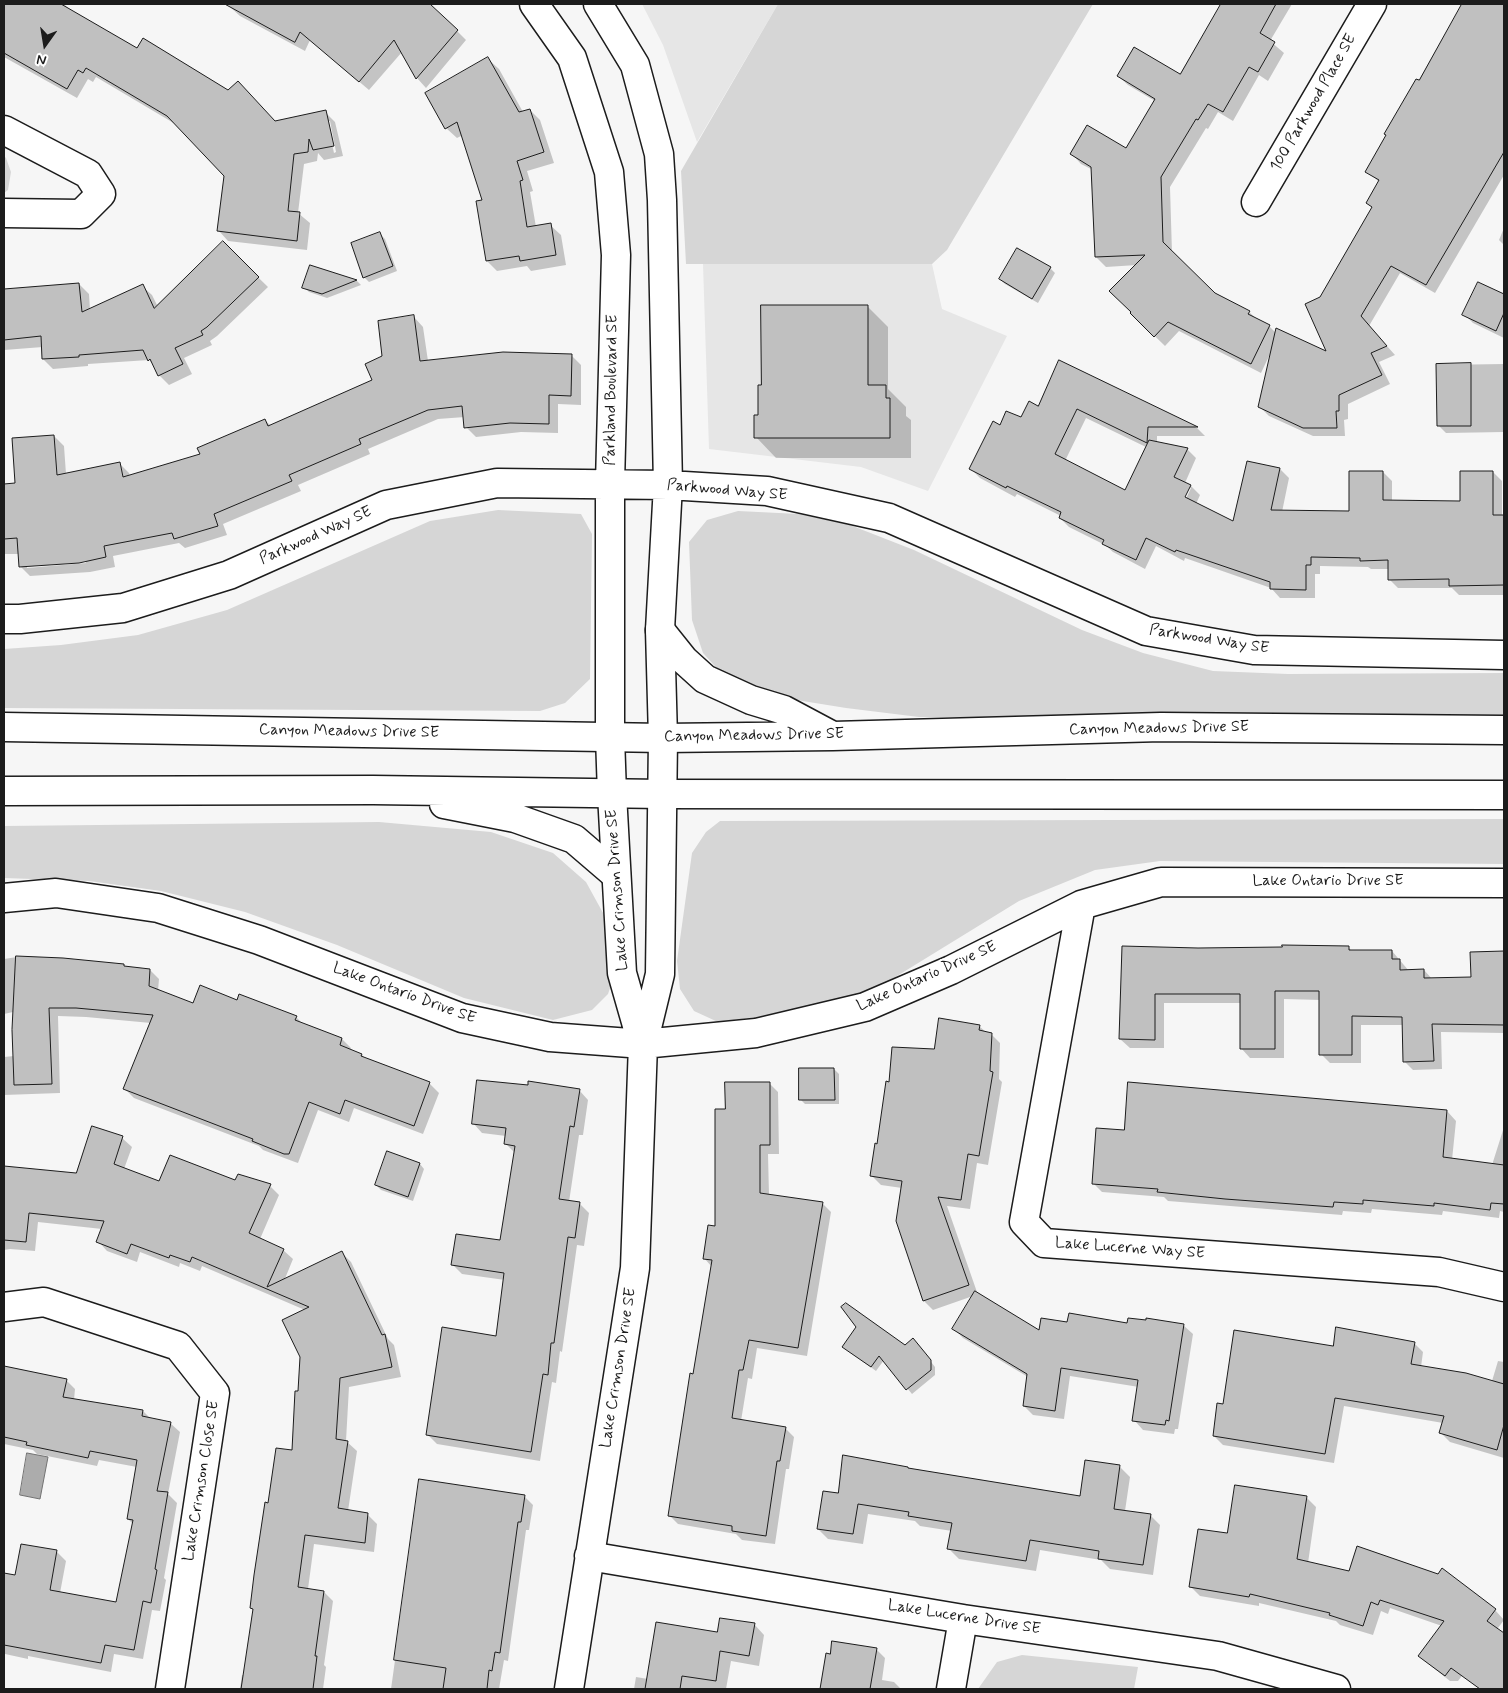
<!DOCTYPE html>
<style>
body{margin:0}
#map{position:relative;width:1508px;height:1693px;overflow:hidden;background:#f6f6f6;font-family:Mynerve,sans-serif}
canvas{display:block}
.frame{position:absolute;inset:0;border:5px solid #1c1c1c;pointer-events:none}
.north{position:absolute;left:20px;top:20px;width:50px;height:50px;-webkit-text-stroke:4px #fff;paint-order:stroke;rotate:193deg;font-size:14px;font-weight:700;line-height:20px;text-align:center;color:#1c1c1c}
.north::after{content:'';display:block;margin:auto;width:18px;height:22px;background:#1c1c1c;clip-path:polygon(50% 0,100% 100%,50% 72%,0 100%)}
</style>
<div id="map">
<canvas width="1508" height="1693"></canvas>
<div class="frame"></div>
<div class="north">N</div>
</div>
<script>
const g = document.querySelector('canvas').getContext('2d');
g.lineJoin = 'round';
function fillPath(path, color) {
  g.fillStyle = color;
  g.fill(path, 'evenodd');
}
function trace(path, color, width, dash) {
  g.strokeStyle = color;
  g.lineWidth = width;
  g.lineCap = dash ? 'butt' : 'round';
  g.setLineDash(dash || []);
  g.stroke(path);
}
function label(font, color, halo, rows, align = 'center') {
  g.font = font + ' Mynerve,sans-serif';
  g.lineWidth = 4;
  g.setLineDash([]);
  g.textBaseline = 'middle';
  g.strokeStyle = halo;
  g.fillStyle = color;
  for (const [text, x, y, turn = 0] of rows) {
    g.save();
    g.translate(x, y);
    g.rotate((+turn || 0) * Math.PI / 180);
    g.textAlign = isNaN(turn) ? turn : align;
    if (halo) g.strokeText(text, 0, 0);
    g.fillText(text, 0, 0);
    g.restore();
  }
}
fillPath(new Path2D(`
 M642,4H778L697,142L663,45Z
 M703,264H932L942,309L1007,336L928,491L861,467L709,449Z`), '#e6e6e6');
fillPath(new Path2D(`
 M778,4H1093L947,250L932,264H686L681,171Z
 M4,156L6,158L11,172L8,190L4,193Z
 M498,510L581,514L592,534L590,679L565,703L540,711L4,708V649L61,645L138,635L227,610L430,521Z
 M738,511L799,514L850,525L914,550L1082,630L1143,653L1213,671L1288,674L1504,673V719L919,717L846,708L784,698L723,675L703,653L692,620L689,542L707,520Z
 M1504,819V864L1160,861L1095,870L1019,901L871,992L757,1017L718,1022L694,1011L680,989L677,961L692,853L706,832L720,821Z
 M379,822L491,832L553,853L586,882L608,922L615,973L608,994L592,1010L553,1020L464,998L337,945L245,912L161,891L89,881L4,878V826Z
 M1022,1655L1138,1667L1134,1689H978L997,1662Z`), '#d6d6d6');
const water = new Path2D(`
 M27,1453L48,1457L40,1499L20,1495Z`);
fillPath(water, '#acacac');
trace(water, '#727272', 1);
fillPath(new Path2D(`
 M4,4H64L71,11L137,50L275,123L325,112L335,122L343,156L324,160L318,153L317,161L304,164L298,213L310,223L307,250L228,241L219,231L225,175L177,125L96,77L93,82L88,79L77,98L4,57ZM327,121H330L336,152L334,153Z
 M232,4H428L446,20L466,40L426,88L417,78L402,52L369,90L310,40L305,51L240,16L230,7Z
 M1222,4H1292L1270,41L1284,53L1268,81L1259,75L1233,121L1218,112L1208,129L1206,128L1170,187L1172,253L1214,294L1249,312L1258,320L1269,326L1276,333L1329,354L1321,297L1373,208L1367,203L1379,182L1367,171L1463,4H1504V175L1435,293L1400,273L1369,326L1395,355L1379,362L1390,384L1348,404V419L1344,420L1345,436H1313L1269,416L1260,407L1271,352L1261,373L1179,331L1165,346L1131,313L1137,265L1106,267L1096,257L1093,170L1081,164L1072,154L1126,150L1155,101L1128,85L1118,76H1180Z
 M488,59L499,69L523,112L530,110L540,120L554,163L527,171L533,191L530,192L536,227L550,225L561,235L566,265L531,271L527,266L497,271L487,261L484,201L463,135L457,138L446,128Z
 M1504,228V245L1499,240Z
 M380,234L385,239L397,271L369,282L364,277Z
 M223,243L268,287L217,336L210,341L212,345L184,358L192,374L169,385L159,375L155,366L149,360L88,364V366L53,369L43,359V347L4,350V290L79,284L89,294L90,310L142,286L152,295L158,307Z
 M310,267L357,281L361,285L327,298L309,292L304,287Z
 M1050,268L1055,273L1038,303L1005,284L1000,279Z
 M1478,284L1504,295V338L1473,323L1464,314Z
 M867,306L888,327V389L906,407V416L911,420V458H776L756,437L759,416Z
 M414,317L423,327L428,361L571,355L581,365V405L558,404V433L521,432L476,437L466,427L465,417L438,419L368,449L370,454L298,485L301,491L223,524L227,535L185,548L179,543L113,556L115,567L90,572L30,576L20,566L19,554H4V496L17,484L54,436L64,446L66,474L119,463L129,473L130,476L202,455L265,420L271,426L374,381L384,357ZM85,561L86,563L27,568V565Z
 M1060,362L1197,428L1205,436H1157V443L1187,449L1196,458L1185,483L1191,486L1200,495L1196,504L1234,523L1280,469L1289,478L1282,512H1351L1383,472L1392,481V502H1461L1493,472L1502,481V517H1504V595H1459L1452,588H1398L1389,579V569H1371L1368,567L1320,566V574H1315V598H1280L1271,588L1185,558L1184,561L1156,546L1145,569L1113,552L1105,545L1069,527L1060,518L1061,516L1017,494L1015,497L980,478L971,469L1000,427L1021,418L1038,407ZM1086,418L1146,447L1125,492L1065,461ZM1188,488H1191L1184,503L1181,502Z
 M1504,364V432L1446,433L1438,425L1437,365Z
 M1123,948L1198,949L1349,948L1352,951H1392L1409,971L1424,970L1433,980L1472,979L1471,953L1504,952V1033L1441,1032L1442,1069L1413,1070L1404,1061L1403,1025H1361V1063H1330L1321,1054V1000L1284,999V1058H1250L1241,1048V1003H1164V1048H1130L1120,1039Z
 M17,957L150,970L159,979L158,991L194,1005L238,1001L296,1017L303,1024L342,1039L351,1048L350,1050L362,1055L366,1059L430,1084L439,1093L423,1134L354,1108L349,1122L318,1110L298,1163L295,1162L263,1150L259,1146L134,1098L124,1088L151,1023L86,1017L58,1016L60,1093L4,1095V1057L14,1056L13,1012L4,1014V959Z
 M979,1026L987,1033L991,1034L1000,1043L999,1079L1002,1082L988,1165L977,1163L970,1209L947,1206L978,1295L1040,1332L1068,1324L1183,1325L1193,1334L1178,1429H1175L1174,1434L1143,1430L1134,1420L1139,1387L1070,1376L1064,1419L1033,1415L1024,1406L1028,1377L963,1338L953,1328L973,1296L933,1310L924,1301L902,1188L881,1185L871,1175L890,1083L935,1050Z
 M834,1069L839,1074V1104H805L800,1099Z
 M769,1083L778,1092L779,1154H768L769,1195L822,1203L831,1212L807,1356L757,1348L752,1379L748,1378L741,1421L785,1428L794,1437L789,1469H786L775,1544L742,1540L736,1534L678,1524L669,1515L712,1267L704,1258L716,1227L727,1110Z
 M579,1090L588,1100L583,1135H579L569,1202L580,1204L589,1213L584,1246L577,1245L562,1352L560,1351L556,1383L552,1382L540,1461L437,1444L428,1435L497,1337L505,1280L462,1274L453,1265L501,1241L515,1153L505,1143L506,1136L482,1133L473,1123Z
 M1447,1111L1456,1121L1452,1160L1492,1165L1504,1127V1212L1500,1211L1499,1218L1443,1211L1442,1215L1372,1209L1371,1213L1343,1211L1342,1215L1168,1201L1164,1197L1102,1192L1093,1183L1125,1131Z
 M122,1138L132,1147L124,1169L160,1182L236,1181L270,1186L279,1195L260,1239L283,1250L293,1259L284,1281L342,1253L351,1262L388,1339L394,1345L401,1377L349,1387L346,1441L357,1451L348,1511L367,1514L377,1524L374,1552L314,1544L308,1589L324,1592L333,1601L324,1665L326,1667L323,1689H240L242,1675H244L254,1611L251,1608L269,1504L293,1451L305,1310L202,1266L200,1271L180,1263L179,1267L140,1252L137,1262L107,1251L98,1241L102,1229L38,1222L35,1251L10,1249L4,1250V1167L77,1175Z
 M388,1153L420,1164L424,1169L413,1201L381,1190L376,1185Z
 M1414,1343L1423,1352L1421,1367L1492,1381L1498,1361L1504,1362V1458L1450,1442L1441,1433L1443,1423L1344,1406L1334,1463L1223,1445L1214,1436L1224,1405L1334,1347Z
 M918,1345L935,1367V1375L912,1394L884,1360L876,1371L849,1351Z
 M4,1366L66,1380L75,1389L74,1400L143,1411L151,1419L170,1423L180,1432L168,1494L177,1503L164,1578L166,1580L160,1611L152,1610L143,1659L114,1654L111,1672L28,1656V1659L5,1654L4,1655V1575L16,1577L56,1551L66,1561L60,1593L117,1604L133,1524L128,1519L137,1467L99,1460L97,1466L37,1454L33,1450L4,1444Z
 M1119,1466L1130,1477L1125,1511L1150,1515L1160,1525L1153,1575L1110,1569L1101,1560L1040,1550L1036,1571L959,1559L949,1549L952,1531L920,1526L915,1521L868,1514L863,1544L828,1539L818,1529L839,1494L908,1468L1081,1497Z
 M420,1481L524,1496L533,1505L529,1530H526L508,1661L504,1660L499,1689H391Z
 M1236,1486L1307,1498L1316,1507L1308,1563L1495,1610L1504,1620L1458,1681H1450L1430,1665L1420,1656L1442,1626L1390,1608L1388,1614L1381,1611L1373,1635L1340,1625L1336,1621L1259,1603V1606L1200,1596L1190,1586L1228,1535Z
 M754,1624L764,1635L759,1666L731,1661L726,1689H634L636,1677L648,1679L718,1633Z
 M876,1649L885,1658L882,1680L894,1682L901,1689H821L827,1654Z
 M1504,1652V1689H1479L1467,1679Z`), '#0003');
const building = new Path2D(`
 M4,4H61L137,48L143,38L228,90L238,81L275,121L326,110L334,146L313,150L309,139L308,152L294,154L288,211L300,212L297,241L217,231L224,176L167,116L86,68L83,73L78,70L67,89L4,53Z
 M225,4H430L458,30L416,79L394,40L359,82L300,32L295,42Z
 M1221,4H1276L1260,33L1275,42L1258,72L1249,67L1223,112L1208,104L1198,120L1196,119L1161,177L1163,242L1215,293L1250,311L1248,314L1270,325L1251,364L1168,322L1154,337L1130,313L1131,312L1109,291L1145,255L1095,257L1091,167L1070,154L1087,125L1126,148L1155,99L1117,76L1134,47L1180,74Z
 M1462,4H1504V152L1426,285L1391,266L1361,316L1387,346L1371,353L1382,375L1339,395V411H1336L1337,428H1303L1258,407L1276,328L1326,351L1305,304L1320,297L1372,207L1366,203L1379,180L1365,172L1386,135L1384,134L1416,79L1419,80Z
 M488,57L519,112L530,109L544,152L517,161L523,180L520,181L527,227L551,223L556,255L520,261L519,256L486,261L476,201L482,200L457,122L445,129L425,93Z
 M380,232L393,266L363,278L351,243Z
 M223,241L259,277L207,327L201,331L203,335L175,348L183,364L158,376L150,359L148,361L143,350L79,355V357L42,359L41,336L4,340V289L79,283L82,312L143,284L154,308Z
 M1017,248L1051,267L1032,299L999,279Z
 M310,265L357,280L322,294L302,288Z
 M1478,282L1504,294V313L1496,331L1462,315Z
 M761,305H868V385H886V398H890V438H754V415H758V385H761Z
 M414,315L420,361L503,352L572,354L571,396L549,395V424L510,423L464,428L462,406L428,410L359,439L361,444L289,475L292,481L214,514L218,526L174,539L172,533L104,546L106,557L79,563L19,567L17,538L4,539V484L15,483L12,438L54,435L57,475L120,462L123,477L200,454L197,448L265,419L268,426L372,380L365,364L382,356L378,321Z
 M1059,360L1198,427H1148L1147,443L1077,409L1055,454L1125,490L1149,440L1188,448L1174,477L1191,485L1185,497L1233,521L1247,461L1280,468L1271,510L1349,511V471H1383V500L1460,501V471H1493V515H1504V585L1449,586V579L1388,580V560L1360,561V558L1311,557V565H1306V590L1270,589V582L1176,550L1175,552L1146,538L1136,560L1102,544L1104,540L1059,518L1061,512L1007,486L1006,488L969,469L993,421L1000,425L1006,411L1021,417L1029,401L1038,406Z
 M1471,363V426H1437L1436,364Z
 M1282,945L1349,946V950H1392V959H1400V970L1424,969V978L1471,977L1470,952L1504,951V1025L1432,1024L1434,1061L1403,1062L1402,1017L1352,1016V1055H1319V991H1275V1049H1240V994H1155V1040L1119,1039L1122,946L1198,948L1282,947Z
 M16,956L63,958L124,964V966L150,969L149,986L193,1003L200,985L237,1000L239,994L297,1016L295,1020L342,1038L340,1045L362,1054L361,1056L430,1082L414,1126L345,1100L340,1114L309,1102L289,1154H284L252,1141L253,1139L123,1089L153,1015L76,1008H49L52,1084L14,1085L12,1030Z
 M939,1018L980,1025L979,1030L992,1033L990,1071L993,1072L979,1156L968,1154L961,1200L938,1197L969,1285L923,1301L896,1221L902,1181L870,1176L875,1143L877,1144L886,1081L889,1082L892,1047L934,1049Z
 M799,1068H834L835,1100H799Z
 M477,1080L528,1085V1081L580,1089L574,1127L570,1126L559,1199L580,1202L575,1238L568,1237L554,1343H551L548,1375L543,1374L531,1452L426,1435L442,1327L496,1336L504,1273L451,1265L456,1234L500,1240L515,1146L504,1144L506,1128L472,1124Z
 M725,1082H770V1145H760V1193L823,1202L798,1348L749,1340L743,1370H739L732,1418L786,1427L780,1461H777L766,1536L732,1531V1526L668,1516L690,1373L693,1374L712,1260L703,1259L708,1225L715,1226V1109H725Z
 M1128,1082L1447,1110L1443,1157L1504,1165V1204L1491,1203L1490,1210L1434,1203V1206L1363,1200V1204L1334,1202L1333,1207L1225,1199L1157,1192L1158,1189L1092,1184L1096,1128L1124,1130Z
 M92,1126L123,1136L114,1164L159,1181L170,1155L235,1180L238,1174L271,1184L249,1233L284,1249L267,1287L342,1251L382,1335L385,1334L392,1367L340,1378L336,1439L348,1441L338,1508L368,1513L365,1543L305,1535L298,1587L324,1591L315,1656H317L313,1689H241L253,1609L250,1608L254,1575L265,1502L268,1503L276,1448L292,1450L295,1391H298L300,1357L282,1320L309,1307L192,1257L190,1262L170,1255L169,1258L131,1244L127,1254L96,1242L104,1221L29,1213L26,1242L4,1240V1166L76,1173Z
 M387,1151L420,1163L408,1197L375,1185Z
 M975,1291L1039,1330L1041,1318L1067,1322L1069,1313L1127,1323L1128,1318L1146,1320V1318L1184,1324L1169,1421L1166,1420L1165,1425L1132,1421L1138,1380L1061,1368L1055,1411L1023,1406L1027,1374L952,1329Z
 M846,1303L905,1345L913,1338L931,1360V1370L906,1390L879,1356L871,1367L842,1347L856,1327L841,1307Z
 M1336,1327L1415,1342L1411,1364L1466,1373L1504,1384V1425L1497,1450L1439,1433L1444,1416L1335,1398L1325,1454L1213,1436L1217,1403L1223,1404L1234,1330L1333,1346Z
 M4,1366L67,1379L63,1397L143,1410L142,1416L171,1422L157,1491L168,1492L155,1569L157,1570L151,1603L143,1601L134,1650L105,1645L101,1663L4,1645V1573L15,1575L21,1544L57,1550L50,1590L116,1602L133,1520L127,1519L137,1460L90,1451L88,1458L26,1445L27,1442L4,1437Z
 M843,1455L908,1467V1468L1080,1496L1085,1460L1120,1465L1114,1509L1151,1514L1143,1565L1098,1559L1099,1551L1030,1540L1026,1561L947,1549L952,1523L908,1516L909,1512L858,1504L853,1534L817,1529L823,1491L838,1493Z
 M419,1479L525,1495L521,1522H518L500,1653L495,1652L492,1671L489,1670L487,1689H443L446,1668L394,1660Z
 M1235,1485L1307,1496L1297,1559L1349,1571L1357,1546L1438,1574L1442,1568L1496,1609L1487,1621L1504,1633V1689H1480L1451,1668L1445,1676L1418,1656L1444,1621L1380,1600L1378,1605L1371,1602L1363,1626L1329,1615L1330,1613L1250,1594L1249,1597L1189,1587L1198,1529L1227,1533Z
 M720,1618L755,1623L749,1656L720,1651L716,1681L682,1676L680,1689H645L656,1622L717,1632Z
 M832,1641L877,1648L870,1689H820L826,1653L830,1654Z`);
fillPath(building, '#c0c0c0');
trace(building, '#1c1c1c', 1);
const minor = new Path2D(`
 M534,4L572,58L609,172L616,255L610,483V737L612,794L622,973L642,1043
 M4,130L88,174L101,194L81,214L4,213
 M1256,202L1372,4
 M4,619H20L123,608L229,575L386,505L497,483L668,485L767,491L889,518L1146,631L1254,650L1504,655
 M4,898L56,893L158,908L259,940L462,1018L550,1037L643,1044L756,1033L865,1007L951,970L1081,905L1161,882L1504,883
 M1081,905L1024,1222L1044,1243L1439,1272L1504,1287
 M4,1307L44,1302L178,1346L215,1393L170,1689
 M589,1556L963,1619L1218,1656L1336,1689
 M569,1689L635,1268L643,1044L660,974L663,738L660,630L668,485L662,200L659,154L635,65L598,4
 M951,1689L963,1619`);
const major = new Path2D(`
 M660,630L684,660L705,679L751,700L784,710L829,734
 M4,727L663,738L833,736L1161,727L1504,730
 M4,791L373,790L663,794L1504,795
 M444,804L515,818L574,839L616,875`);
trace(minor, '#1c1c1c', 31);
trace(major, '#1c1c1c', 31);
trace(minor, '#fff', 28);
trace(major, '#fff', 28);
label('16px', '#1c1c1c', '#fff', [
 ["100 Parkwood Place SE",1314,103,-60],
 ["Parkland Boulevard SE",612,390,-89],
 ["Parkwood Way SE",727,491,5],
 ["Parkwood Way SE",316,536,-24],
 ["Parkwood Way SE",1209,640,9],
 ["Canyon Meadows Drive SE",1159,729,-1],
 ["Canyon Meadows Drive SE",349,732,1],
 ["Canyon Meadows Drive SE",754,736,-1],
 ["Lake Ontario Drive SE",1328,882],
 ["Lake Crimson Drive SE",618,890,-94],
 ["Lake Ontario Drive SE",927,977,-24],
 ["Lake Ontario Drive SE",404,994,20],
 ["Lake Lucerne Way SE",1130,1249,4],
 ["Lake Crimson Drive SE",619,1368,-81],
 ["Lake Crimson Close SE",202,1481,-81],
 ["Lake Lucerne Drive SE",964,1618,9]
]);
</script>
